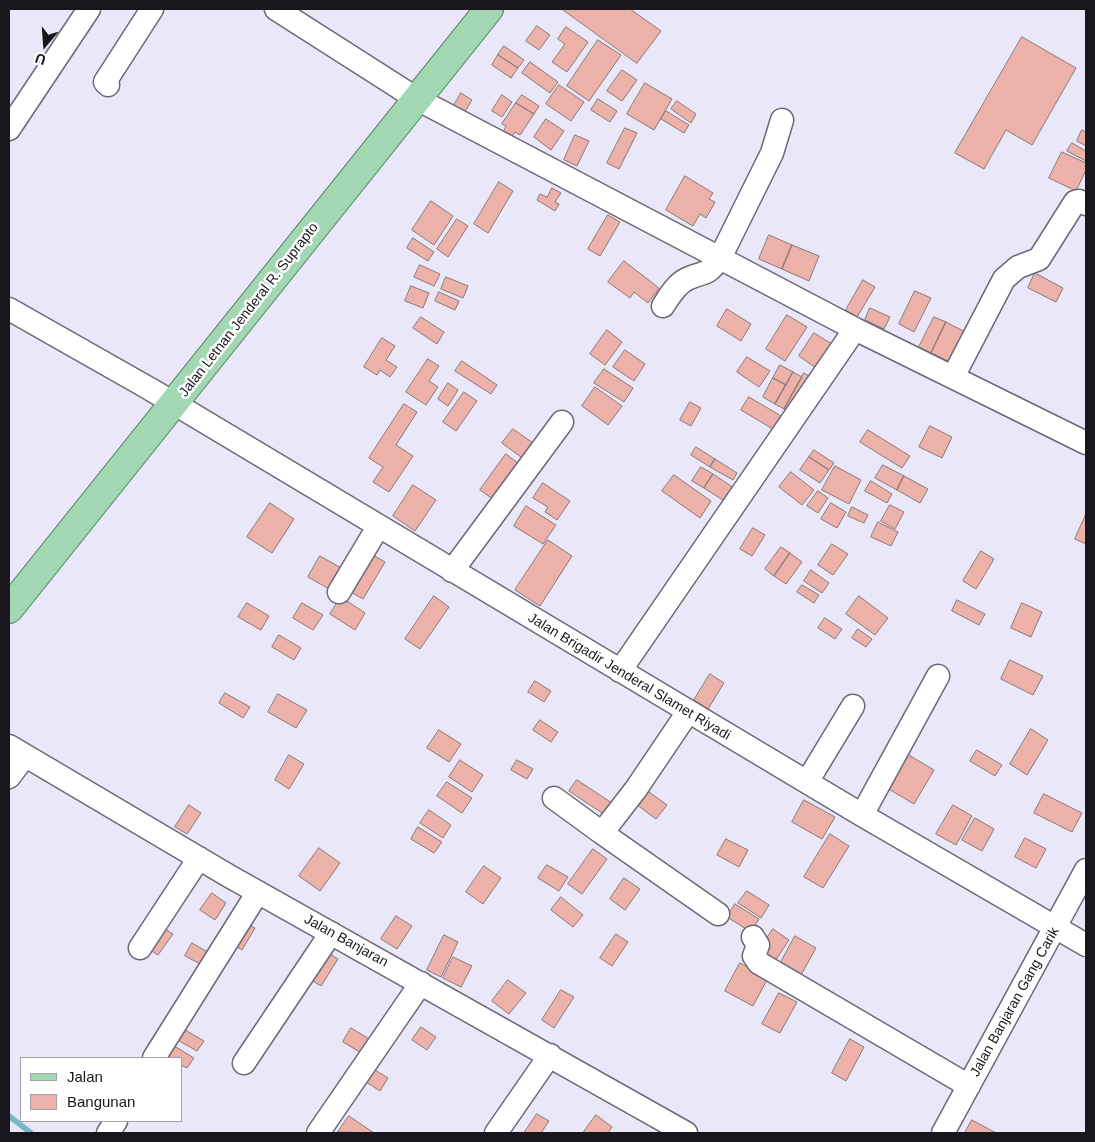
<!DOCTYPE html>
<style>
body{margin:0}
#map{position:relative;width:1095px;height:1142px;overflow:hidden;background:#eae7f8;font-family:Helvetica,sans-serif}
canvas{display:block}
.frame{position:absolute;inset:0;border:10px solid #18161c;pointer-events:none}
.legend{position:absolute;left:20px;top:1057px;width:162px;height:65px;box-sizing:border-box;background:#fff;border:1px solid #a3a2a4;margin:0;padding:6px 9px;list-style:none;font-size:15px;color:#18161c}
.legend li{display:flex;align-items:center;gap:10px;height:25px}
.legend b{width:25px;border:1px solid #a3a2a4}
.north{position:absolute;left:20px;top:20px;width:50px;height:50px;-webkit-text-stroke:4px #fff;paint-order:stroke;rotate:198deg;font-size:14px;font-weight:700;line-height:20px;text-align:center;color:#18161c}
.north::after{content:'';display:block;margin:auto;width:18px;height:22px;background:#18161c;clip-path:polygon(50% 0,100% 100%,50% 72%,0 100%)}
</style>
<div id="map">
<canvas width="1095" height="1142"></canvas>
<div class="frame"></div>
<ul class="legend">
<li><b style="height:6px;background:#a3d7b3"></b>Jalan</li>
<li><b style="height:14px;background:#ecb2aa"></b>Bangunan</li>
</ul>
<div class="north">U</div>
</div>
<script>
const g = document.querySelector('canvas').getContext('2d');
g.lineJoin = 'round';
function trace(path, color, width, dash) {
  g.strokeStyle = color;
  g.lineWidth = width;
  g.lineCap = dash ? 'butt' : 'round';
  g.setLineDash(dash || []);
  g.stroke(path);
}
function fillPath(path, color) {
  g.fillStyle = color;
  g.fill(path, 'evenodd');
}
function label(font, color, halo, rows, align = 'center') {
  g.font = font + ' Helvetica,sans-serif';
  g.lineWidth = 5;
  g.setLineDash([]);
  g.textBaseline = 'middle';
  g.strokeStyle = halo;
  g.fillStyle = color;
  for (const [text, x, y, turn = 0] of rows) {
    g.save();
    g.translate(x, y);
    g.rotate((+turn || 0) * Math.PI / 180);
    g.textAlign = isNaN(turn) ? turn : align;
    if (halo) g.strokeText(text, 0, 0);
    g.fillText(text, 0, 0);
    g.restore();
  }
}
trace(new Path2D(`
 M9,1116L31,1133`), '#75b8c1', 5.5);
const building = new Path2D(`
 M562,9H630L661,31L637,63Z
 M537,26L550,35L539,50L526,41Z
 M566,27L588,42L567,72L552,62L565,44L558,39Z
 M1022,37L1076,68L1032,145L1006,130L984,169L955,153Z
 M598,40L621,55L589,101L567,86Z
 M504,46L524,60L518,68L498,55Z
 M498,55L518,68L511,78L492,65Z
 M530,62L558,82L550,93L522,73Z
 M622,70L637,80L622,101L607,91Z
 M645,83L672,99L654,130L627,114Z
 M559,85L584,102L571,121L546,104Z
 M461,93L472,100L463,115L452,109Z
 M502,95L512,102L502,117L492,111Z
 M522,95L539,106L534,114L516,103Z
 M598,99L617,111L610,122L591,110Z
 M677,101L696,114L691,123L671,109Z
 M516,103L534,114L520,135L515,132L511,138L503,132L506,126L502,124Z
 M666,111L689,125L684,133L661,119Z
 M546,119L564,131L551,150L534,137Z
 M625,128L637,133L619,169L607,163Z
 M1082,130L1086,132V146L1077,141Z
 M575,135L589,141L577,166L564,160Z
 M1072,143L1086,151V161L1067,151Z
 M1062,152L1086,163V170L1076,191L1049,178Z
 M685,176L713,193L709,199L715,202L706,218L700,214L693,226L666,210Z
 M499,182L513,191L488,233L474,224Z
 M552,188L561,193L555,202L559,204L555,211L537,200L540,194L547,197Z
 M431,201L453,216L434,245L412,230Z
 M608,215L620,222L600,256L588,249Z
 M457,219L468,226L448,257L437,249Z
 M769,235L792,245L782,269L759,259Z
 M413,238L434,252L428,261L407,248Z
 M792,245L819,256L809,281L782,269Z
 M624,261L659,288L648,303L634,292L630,298L608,282Z
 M420,265L440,274L434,286L414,277Z
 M1035,273L1063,288L1056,302L1028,288Z
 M446,277L468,286L463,298L441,289Z
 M863,280L875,287L857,317L846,310Z
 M411,286L429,293L423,308L405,301Z
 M915,291L931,298L914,332L899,324Z
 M439,292L459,301L455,310L435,301Z
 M870,308L890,317L884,329L865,320Z
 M727,309L751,324L741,341L717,326Z
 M787,315L807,327L785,361L766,349Z
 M421,317L444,332L437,344L413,328Z
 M934,317L946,322L931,353L919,347Z
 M946,322L969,334L954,364L931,353Z
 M607,330L622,342L605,365L590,354Z
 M814,333L832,344L816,368L799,356Z
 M382,338L395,346L386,360L397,367L390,377L380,370L377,375L364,367Z
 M625,350L645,364L634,381L613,367Z
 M747,357L770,371L759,387L737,372Z
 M428,359L439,366L429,381L438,387L426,405L406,392Z
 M462,361L497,385L491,394L455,371Z
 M780,365L793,372L786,385L773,378Z
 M604,369L633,388L624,402L594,383Z
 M793,372L802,377L784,409L775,404Z
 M804,373L812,378L793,414L784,409Z
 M773,378L786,385L775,404L763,397Z
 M448,383L458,390L448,406L438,399Z
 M595,387L622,406L608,425L582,406Z
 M464,392L477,401L456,431L443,422Z
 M749,397L781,416L773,429L741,410Z
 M690,402L701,408L691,426L680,420Z
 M404,404L417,412L396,445L413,456L389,492L373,482L383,467L369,458Z
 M930,426L952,437L942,458L919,447Z
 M513,429L536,445L525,460L502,443Z
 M868,430L910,456L902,468L860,442Z
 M696,447L715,459L710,467L691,455Z
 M814,450L834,463L829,470L809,457Z
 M506,454L519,464L493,499L480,490Z
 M809,457L829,470L820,483L800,470Z
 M715,459L737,473L733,480L710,467Z
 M883,465L904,476L897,490L875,478Z
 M835,466L861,480L849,504L822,490Z
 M701,467L713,474L704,488L692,481Z
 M791,472L814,490L802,505L779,487Z
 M713,474L734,488L726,502L704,488Z
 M674,475L711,501L700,518L662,491Z
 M904,476L928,489L920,503L897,490Z
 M871,481L892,494L887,503L865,491Z
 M543,483L570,501L557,520L545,512L548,507L533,498Z
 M413,485L436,500L415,531L393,516Z
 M818,491L828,498L818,513L807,506Z
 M270,503L294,519L272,553L247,537Z
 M831,503L846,512L837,528L821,519Z
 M890,505L904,512L895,529L881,521Z
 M526,506L556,525L543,544L514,526Z
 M852,507L868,515L864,523L848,516Z
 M1086,514V544L1075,539Z
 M878,522L898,532L891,546L871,537Z
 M753,528L765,535L752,556L740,549Z
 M548,540L572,556L540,606L515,590Z
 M832,544L848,554L833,575L818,565Z
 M781,547L790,553L774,576L765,569Z
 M366,551L385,562L363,599L344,588Z
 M981,551L994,559L976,589L963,581Z
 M790,553L802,562L786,584L774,576Z
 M320,556L343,569L331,590L308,577Z
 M811,570L829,583L822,593L804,581Z
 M802,585L819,595L814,603L797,592Z
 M434,596L449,607L420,649L405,639Z
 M859,596L888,618L875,635L846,614Z
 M341,597L365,613L355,630L330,614Z
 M957,600L985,614L979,625L952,611Z
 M247,603L269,616L261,630L238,617Z
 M302,603L323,615L313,630L293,618Z
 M1022,603L1042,612L1031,637L1011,628Z
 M825,618L842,629L835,639L818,628Z
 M858,629L872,639L866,647L852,638Z
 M279,635L301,648L294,660L272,647Z
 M1010,660L1043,676L1033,695L1001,679Z
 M710,674L724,683L708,709L694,700Z
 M535,681L551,691L544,702L528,692Z
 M225,693L250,707L243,718L219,703Z
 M278,694L307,710L296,728L268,712Z
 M540,720L558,732L551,742L533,730Z
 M1031,729L1048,740L1027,775L1010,764Z
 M439,730L461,744L449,762L427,748Z
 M977,750L1002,765L995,776L970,761Z
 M902,751L934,770L914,804L882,785Z
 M289,755L304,764L289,789L275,780Z
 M460,760L483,775L472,792L449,777Z
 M517,760L533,769L527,779L511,770Z
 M577,780L615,805L608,817L569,791Z
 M447,782L472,798L462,813L437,796Z
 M642,787L667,805L656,819L632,801Z
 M1044,794L1082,813L1072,832L1034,813Z
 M804,800L835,817L822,839L792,822Z
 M189,805L201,813L187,834L175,827Z
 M953,805L972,816L956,845L936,834Z
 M429,810L451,825L443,838L420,823Z
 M975,818L994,829L982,851L962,840Z
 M418,827L442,842L434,853L411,839Z
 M830,834L849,846L823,888L804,877Z
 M1025,838L1046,849L1036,868L1015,857Z
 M726,839L748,850L739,867L717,855Z
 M319,848L340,863L320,891L299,876Z
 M593,849L607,859L582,894L568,884Z
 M547,865L568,877L559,891L538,878Z
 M484,866L501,878L483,904L466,892Z
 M624,878L640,889L625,910L610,899Z
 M747,891L769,905L761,918L738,903Z
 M212,893L226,903L215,920L200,910Z
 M561,897L583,915L573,927L551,910Z
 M735,904L759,919L751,932L727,917Z
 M396,916L412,926L397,949L381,939Z
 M243,922L255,928L242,950L231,943Z
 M159,925L173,934L158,955L144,946Z
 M773,929L789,940L773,964L757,953Z
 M616,934L628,942L612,966L600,958Z
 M444,935L458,942L441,977L427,970Z
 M795,936L816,948L801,975L780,964Z
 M192,943L213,955L206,967L185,956Z
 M325,951L338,959L321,986L308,978Z
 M453,957L472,966L461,987L443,978Z
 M740,963L768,978L753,1006L725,991Z
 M508,980L526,993L509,1014L492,1001Z
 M561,990L574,997L554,1028L542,1020Z
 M779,993L797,1002L780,1033L762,1024Z
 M180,1027L204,1041L197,1051L174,1038Z
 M421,1027L436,1037L427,1050L412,1040Z
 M351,1028L376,1043L368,1057L343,1042Z
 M850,1039L864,1047L846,1081L832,1073Z
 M171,1044L194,1058L187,1068L181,1065V1058H171L164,1054Z
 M370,1067L388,1078L380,1091L363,1080Z
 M537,1114L549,1121L541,1133H524Z
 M596,1115L612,1127L608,1133H583Z
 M349,1116L374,1133L338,1132Z
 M972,1120L996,1133H965Z`);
fillPath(building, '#ecb2aa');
trace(building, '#8a7775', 1);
const minor = new Path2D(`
 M276,9L417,99L855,329L1086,443
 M108,85L105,82L152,9
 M9,129L89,9
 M663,306C669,297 676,284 687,279C706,270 705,278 720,258L772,153L782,120
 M9,309L150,389L862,815L1086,945
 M953,377L1004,279L1018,267L1039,259L1075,202L1079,201L1086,204
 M452,571L562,422
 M339,592L378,527
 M620,671L855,329
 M9,746L229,876L686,1133
 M9,777L25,756
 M807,782L853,706
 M554,798L602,833L636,789L688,712
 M862,815L938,676
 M602,833L718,914
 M753,937L758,945L754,956L759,963L969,1086
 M140,948L199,858
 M154,1058L258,892
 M244,1063L331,933
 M108,1133L116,1121
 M318,1133L421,983
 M496,1133L550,1055
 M943,1133L1086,870`);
const major = new Path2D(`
 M9,609L489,9`);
trace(minor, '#6b6877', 25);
trace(major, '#4a825d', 30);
trace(minor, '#fff', 22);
trace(major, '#a3d7b3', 28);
label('14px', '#18161c', '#fff', [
 ["Jalan Letnan Jenderal R. Suprapto",249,310,-52],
 ["Jalan Brigadir Jenderal Slamet Riyadi",629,677,31],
 ["Jalan Banjaran",346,941,29],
 ["Jalan Banjaran Gang Carik",1015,1002,-61]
]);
</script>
